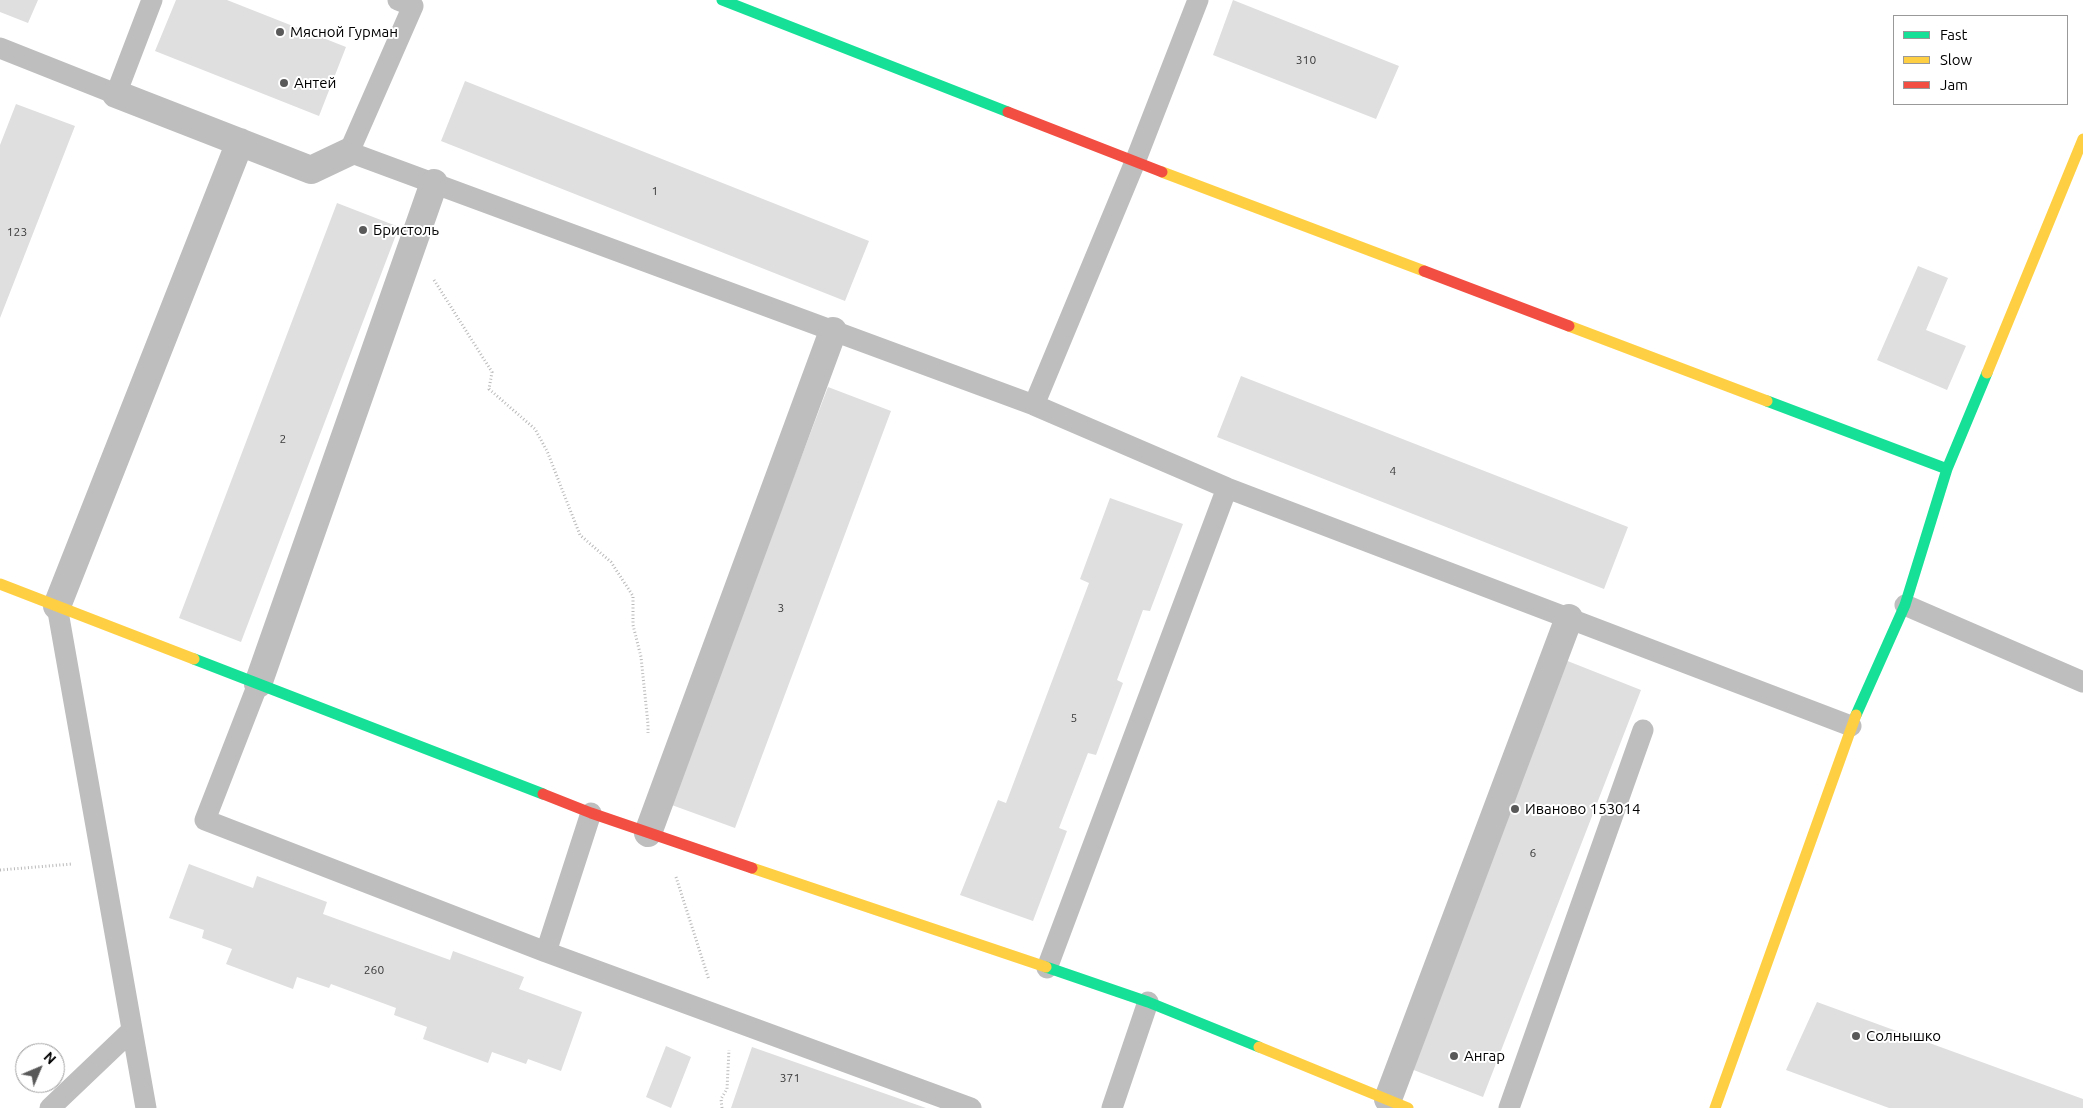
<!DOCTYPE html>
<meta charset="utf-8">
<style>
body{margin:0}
#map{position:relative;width:2083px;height:1108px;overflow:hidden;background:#fff;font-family:Ubuntu,sans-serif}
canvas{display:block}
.legend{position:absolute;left:1893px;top:15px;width:175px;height:90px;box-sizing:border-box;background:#fff;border:1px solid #999;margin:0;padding:6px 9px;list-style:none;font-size:15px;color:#000}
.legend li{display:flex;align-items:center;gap:10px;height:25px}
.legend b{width:25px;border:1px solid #999}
.north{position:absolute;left:15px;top:1043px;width:50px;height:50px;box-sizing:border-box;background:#fff;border:1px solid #999;border-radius:50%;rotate:45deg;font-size:14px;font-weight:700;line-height:20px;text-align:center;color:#000}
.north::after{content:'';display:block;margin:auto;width:18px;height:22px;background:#595959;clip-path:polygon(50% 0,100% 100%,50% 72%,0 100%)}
</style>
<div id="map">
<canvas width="2083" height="1108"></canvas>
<ul class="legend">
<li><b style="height:6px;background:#16e098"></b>Fast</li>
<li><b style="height:6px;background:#ffcf43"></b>Slow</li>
<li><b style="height:6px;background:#f24e42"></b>Jam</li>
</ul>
<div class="north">N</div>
</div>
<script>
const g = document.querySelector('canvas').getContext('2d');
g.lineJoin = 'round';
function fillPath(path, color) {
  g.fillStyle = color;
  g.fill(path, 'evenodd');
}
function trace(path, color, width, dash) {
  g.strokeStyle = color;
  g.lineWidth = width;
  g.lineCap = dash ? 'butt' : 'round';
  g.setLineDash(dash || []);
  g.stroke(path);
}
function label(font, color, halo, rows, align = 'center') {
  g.font = font + ' Ubuntu,sans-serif';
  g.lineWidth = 4;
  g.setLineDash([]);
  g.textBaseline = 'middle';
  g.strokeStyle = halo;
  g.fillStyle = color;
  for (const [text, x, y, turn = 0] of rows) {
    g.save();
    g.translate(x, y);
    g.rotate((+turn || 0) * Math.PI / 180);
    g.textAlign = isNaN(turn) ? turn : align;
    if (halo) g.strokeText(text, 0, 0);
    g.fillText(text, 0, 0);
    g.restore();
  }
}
fillPath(new Path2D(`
 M0,0H38L28,23L0,12Z
 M176,0H227L346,47L319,116L155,51Z
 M1233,0L1399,66L1376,119L1213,55Z
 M465,81L869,241L845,301L441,141Z
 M16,104L75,126L0,318V145Z
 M337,203L399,227L241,642L179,618Z
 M1918,266L1948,278L1926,330L1966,346L1947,390L1877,360Z
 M1241,376L1628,527L1604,589L1217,437Z
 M828,387L891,411L735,828L669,804Z
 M1110,498L1183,524L1150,611L1143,610L1117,680L1123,683L1096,755L1088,753L1059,828L1067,831L1033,921L960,895L998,800L1006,803L1089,583L1080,579Z
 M1565,660L1641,690L1483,1097L1406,1067Z
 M189,864L253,888L257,876L327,902L323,914L450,960L453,951L524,977L519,989L582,1012L561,1071L528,1059L526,1064L492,1052L488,1063L423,1039L427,1027L394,1015L396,1008L331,984L329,988L297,977L293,989L226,964L232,949L202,938L204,930L169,918Z
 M1817,1002L2083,1099V1108H1889L1786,1070Z
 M666,1046L691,1057L671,1108L646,1097Z
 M752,1047L926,1108H731Z`), '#dfdfdf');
trace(new Path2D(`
 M434,280L492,372L489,389L535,429L547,451L580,535L611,562L633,596V625L641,657L648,724V733
 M0,870L72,864
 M676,877L709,980
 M722,1108L721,1099L727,1089L729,1050`), '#b9b9b9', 3, [1, 2.5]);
trace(new Path2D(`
 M398,0L413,6L349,152L1034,405
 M1198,0L1135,162L1034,405L1227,488L1851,726
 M0,48L116,94L152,0
 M1905,605L2083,682
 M57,606L146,1108
 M258,684L205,820L546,952L591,813
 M546,952L971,1108
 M1047,968L1227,488
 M50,1108L132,1030
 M1112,1108L1148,1002
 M1509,1108L1643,730`), '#bebebe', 21);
trace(new Path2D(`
 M116,94L311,170L349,152
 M57,606L240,142
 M258,684L434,183
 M648,833L833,331
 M1388,1099L1569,618`), '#bebebe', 28);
trace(new Path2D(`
 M722,0L1008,112
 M1767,401L1947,469
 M194,659L543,794
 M1856,715L1905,605L1947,469L1987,373
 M1046,967L1148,1002L1259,1047`), '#16e098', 11);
trace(new Path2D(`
 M1162,172L1424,271
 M1569,326L1767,401
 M1987,373L2083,139
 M0,584L194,659
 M752,868L1046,967
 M1259,1047L1408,1108
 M1715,1108L1856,715`), '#ffcf43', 11);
trace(new Path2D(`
 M1008,112L1162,172
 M1424,271L1569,326
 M543,794L591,813L752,868`), '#f24e42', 11);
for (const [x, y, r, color] of [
 [280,32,5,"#595959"],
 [284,83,5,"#595959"],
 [363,230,5,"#595959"],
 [1515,809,5,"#595959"],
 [1856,1036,5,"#595959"],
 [1454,1056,5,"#595959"]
]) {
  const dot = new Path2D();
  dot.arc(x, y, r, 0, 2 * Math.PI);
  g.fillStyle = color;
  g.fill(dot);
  trace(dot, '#fff', 2);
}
label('12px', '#383838', null, [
 ["310",1306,60],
 ["1",655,191],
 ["123",17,232],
 ["2",283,439],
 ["4",1393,471],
 ["3",781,608],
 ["5",1074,718],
 ["6",1533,853],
 ["260",374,970],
 ["371",790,1078]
]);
label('15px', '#000', '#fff', [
 ["Мясной Гурман",290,32],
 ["Антей",294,83],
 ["Бристоль",373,230],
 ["Иваново 153014",1525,809],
 ["Солнышко",1866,1036],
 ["Ангар",1464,1056]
], 'left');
</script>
